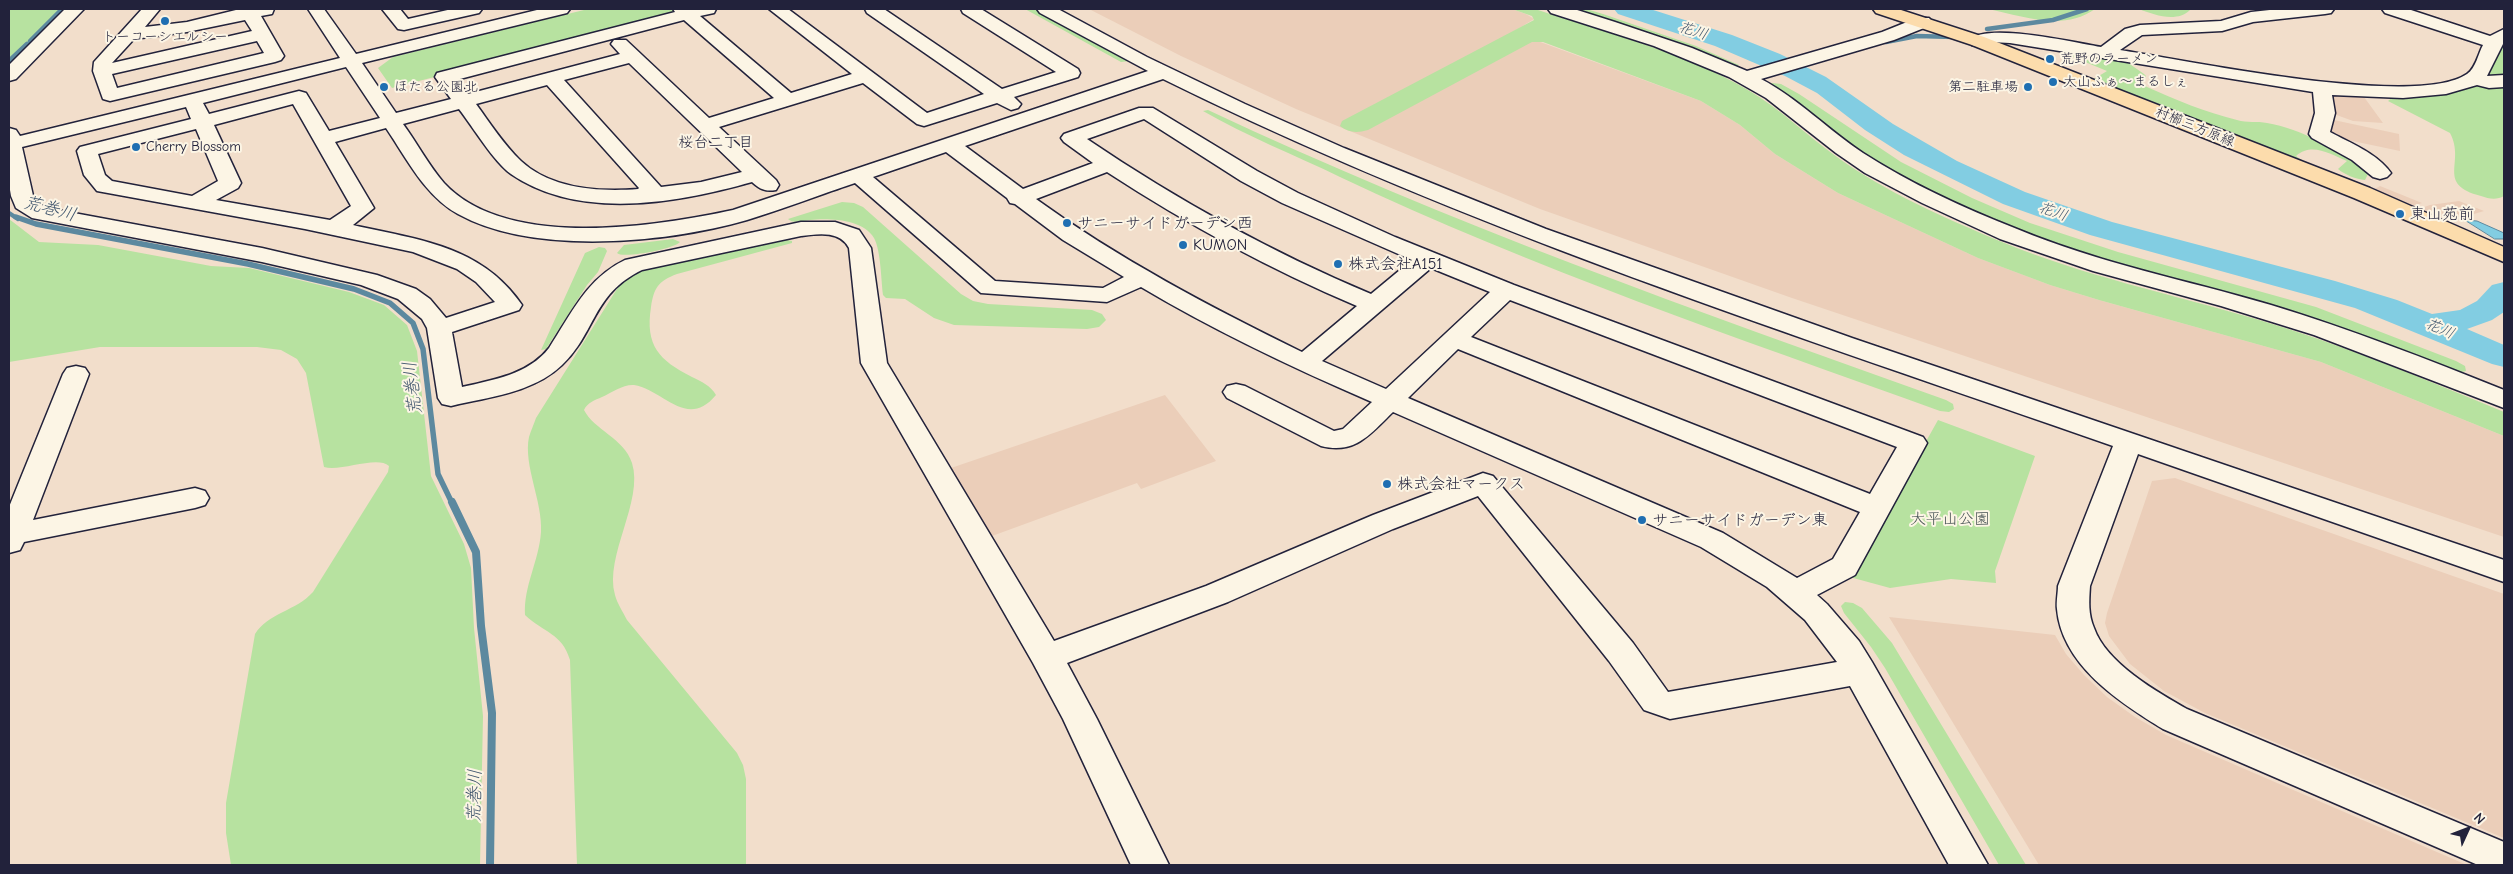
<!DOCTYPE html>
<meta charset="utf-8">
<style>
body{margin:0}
#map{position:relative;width:2513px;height:874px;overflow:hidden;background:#f2decb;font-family:"Comic Neue",sans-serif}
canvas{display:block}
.frame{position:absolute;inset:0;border:10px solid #22223b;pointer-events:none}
.north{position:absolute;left:2443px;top:804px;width:50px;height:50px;-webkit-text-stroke:4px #fcf5e5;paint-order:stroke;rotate:47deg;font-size:14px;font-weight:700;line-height:20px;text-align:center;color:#22223b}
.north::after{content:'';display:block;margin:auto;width:18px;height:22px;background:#22223b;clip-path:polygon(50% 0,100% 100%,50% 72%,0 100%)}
</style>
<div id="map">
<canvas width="2513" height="874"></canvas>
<div class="frame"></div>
<div class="north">N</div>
</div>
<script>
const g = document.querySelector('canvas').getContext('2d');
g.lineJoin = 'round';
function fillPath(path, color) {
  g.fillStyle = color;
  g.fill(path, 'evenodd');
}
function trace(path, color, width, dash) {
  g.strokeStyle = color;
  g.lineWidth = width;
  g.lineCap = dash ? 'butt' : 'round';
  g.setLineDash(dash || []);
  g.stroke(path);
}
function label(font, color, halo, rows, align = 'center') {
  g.font = font + ' "Comic Neue","Klee One",sans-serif';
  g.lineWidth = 4;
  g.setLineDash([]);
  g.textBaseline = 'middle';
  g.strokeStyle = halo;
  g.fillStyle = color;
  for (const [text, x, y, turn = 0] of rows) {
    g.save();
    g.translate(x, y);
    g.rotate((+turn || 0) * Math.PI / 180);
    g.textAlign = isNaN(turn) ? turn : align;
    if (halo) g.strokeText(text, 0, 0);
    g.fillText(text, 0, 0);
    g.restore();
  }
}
fillPath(new Path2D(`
 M1089,9H1512L1526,14L1534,19L1513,32L1701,101L1740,125L1775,154L1838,193L1978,258L2050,285L2099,300L2321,362L2504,436V537L1792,298L1540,209L1296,109L1181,56Z
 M2328,93L2364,97L2383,123L2353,121L2331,113Z
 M2329,119L2399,134L2400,151L2324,135Z
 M2380,186L2422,203L2410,207L2371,191Z
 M2459,201L2484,211L2464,217H2433L2416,210L2430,205Z
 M1165,395L1216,461L1141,489L1137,483L992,536L951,468Z
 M2175,478L2504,594V838L2205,713L2164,691L2130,664L2109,636L2105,623L2107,613L2152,481Z
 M1889,617L2055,635L2066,654L2084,675L2107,697L2135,717L2166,735L2467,865H2039Z`), '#ebceb9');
fillPath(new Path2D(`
 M9,9H68L9,68Z
 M588,9H674L677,12L674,15L392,88L378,68L393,57Z
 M1025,9H1035L1129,61L1121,62Z
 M1512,9H1535C1607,33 1683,52 1748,90C1781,109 1806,135 1837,157C1885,192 1947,219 2002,242C2084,276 2171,294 2256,319C2341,344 2422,378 2504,412V436L2321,362L2099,300L2050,285L1978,258L1838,193L1775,154L1740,125L1701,101L1543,42H1532L1368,130C1357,133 1349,133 1340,126L1342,121L1534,20L1532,16Z
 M1570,9H1586L1603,14L1696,46L1739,65L1735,67L1671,42Z
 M1988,9H2095C2063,32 2023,16 1988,9Z
 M2139,9H2189L2190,10C2177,23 2154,15 2139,9Z
 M2504,43V79L2493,80L2488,77Z
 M2071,51L2124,60L2144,74L2146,76L2142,84L2147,87C2176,100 2205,112 2237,120C2247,123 2257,121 2267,123C2300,128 2343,152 2369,172L2365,180C2356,179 2345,175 2338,169L2347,161C2330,154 2312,142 2296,156L2303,161L2327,171L2096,82L2094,79L2107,71L2073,57L2068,52Z
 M1772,83L1781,84L1799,94L1901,162L1972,198L2030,223L2118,252L2316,307L2456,361L2465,366L2466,371L2458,373C2363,343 2268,313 2173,283C2079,253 1981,223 1895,174C1851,149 1815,112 1772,86L1770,84Z
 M2504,83V196C2497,200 2489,199 2481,196C2435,184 2466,163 2450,133L2388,101L2393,97Z
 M1208,110C1448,223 1696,311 1946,400L1953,404L1954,409L1949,412L1940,411C1738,338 1534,269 1340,177C1295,155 1246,136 1203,111Z
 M842,202L854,203L863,207L961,294L973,301L988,304L1092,310L1102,314L1106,320L1099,327L1087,329L954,325L934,318L905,299L886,298L883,295C881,280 881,251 874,238C863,219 829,218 810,220C803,221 793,224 788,219Z
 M9,219L39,242L98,245L211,266L249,268L349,292L384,305L407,325L417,351L431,476L464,544L471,568L474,628L483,716L480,865H231L226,833V803L255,634C268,613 296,611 313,592L388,472L389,466C377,455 341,472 324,467L306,373L297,359L281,350L257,347H100L9,362Z
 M673,239L680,242C674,249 622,259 617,253L624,245Z
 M787,240L792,241V243L677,274C658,281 654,288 651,307C645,346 659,360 692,377C702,382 710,385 716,395C687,430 664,390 634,385C624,384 611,393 602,397C595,400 587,403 584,410C594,430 624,438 632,463C644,501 604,556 615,595C617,603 623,612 627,620L737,753L743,765L746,779V865H577L570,660C562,633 544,633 525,615C523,587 539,561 541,532C543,502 523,465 529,437C531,430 534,424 536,418L622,281L642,270Z
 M599,247L605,248L607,251L598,272L587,285L546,349L541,350L585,253Z
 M1938,420L2035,456L1995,571L1996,583L1951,579L1890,588L1846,576L1853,572Z
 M1845,602L1853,603L1862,608L1892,643L2026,865H1999L1885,668L1871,647L1844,613L1841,606Z`), '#b7e2a0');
const water = new Path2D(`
 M2465,220L2477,221L2504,233V239H2495Z`);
fillPath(water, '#82cde2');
trace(water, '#5c899f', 1);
trace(new Path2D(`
 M1987,29L2053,20L2087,9
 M30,41L62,9
 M1886,42L1917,36L1954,37
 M9,61L27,44
 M9,213L18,219`), '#5c899f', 4.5);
trace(new Path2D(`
 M16,217L36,224L248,264L354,289L390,303L413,323L423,349L438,474L452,503`), '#5c899f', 5.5);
trace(new Path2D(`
 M452,502L476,552L481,626L492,713L490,865`), '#5c899f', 8);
fillPath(new Path2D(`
 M1614,9H1650L1732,35L1780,54L1826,77L1893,124L1957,161L2025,192L2112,222L2335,281L2397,300L2432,314L2460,310L2477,301L2492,285L2504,282V312L2492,320L2467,329L2504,345V367L2492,364L2355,308L2090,235L2003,204L1904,155L1865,130L1817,93L1785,76L1715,46L1618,14Z`), '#82cde2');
const minor = new Path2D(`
 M65,9H84L16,79L9,81V65Z
 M142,9H160L145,27L187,22L240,9H274L272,14L261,16L284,56L281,60L275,62L110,101L103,99L93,71L94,62ZM245,20L252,31L112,63L134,39L187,32ZM257,41L264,53L117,88L112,74Z
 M308,9H324L356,54L541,9H570L567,13L362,63L396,113L451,99L435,77L437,73L675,12L673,9H716L714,13L700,16L791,93L852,74L769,9H788L927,113L984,94L867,13L865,9H884L1002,89L1056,72L963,13L961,9H981L1078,69L1080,73L1078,77L1014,97L1021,104L1018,108L1011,110L997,103L924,126L917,124L863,83L719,127L776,180L779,185L776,190C765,192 760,189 752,182C678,203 579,221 511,174C494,162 473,127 459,109L403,124C417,143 429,166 444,183C506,250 654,227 733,210L1148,71L1040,13L1037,9H1058L1147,57L1245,104L1344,148L1546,229L1852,338L2504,560V582L2138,454L2090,586C2089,601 2088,614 2094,628C2106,663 2157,692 2187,709L2504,842V865H2478L2163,729C2119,702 2062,665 2057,609C2056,602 2058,593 2058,586L2113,446C1793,334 1468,230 1163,79L965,146L1023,189L1093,163L1064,142L1061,138L1064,134L1139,108H1153L1257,171L1298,193L1395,237L1514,285L1923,437L1927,443L1855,575L1817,595L1827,604L1859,641L1872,662L1988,865H1949L1850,686L1670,719L1644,710L1609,661L1478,496L1393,529L1228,602L1067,663L1097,719L1169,865H1131L1063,719L1033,663L861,363L849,248C840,230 817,234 801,236L642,270C592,294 596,333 562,365C533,393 488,397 451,406L442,404L438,398L427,328L422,319L398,299L361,285L262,262L32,218L16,208L11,196L9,184V128L16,130L20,136L340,58ZM684,20L774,98L709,118L626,40H614L611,44L620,54L468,94L456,80ZM629,63L742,172L701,182L661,187L564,80ZM346,67L380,118L329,131L306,93L299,91L209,114L203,103ZM547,85L639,188L638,189C600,192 551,189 521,161C504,145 490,123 476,104ZM293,104L351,206L330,220L216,200L238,188L241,183L214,125ZM186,107L191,119L80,147L77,151L84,175L97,191L305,229L413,252L457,269L476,282L495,302L446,318L430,299L416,289L377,275L262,248L47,208L34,200L22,147ZM1144,119L1241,181L1282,203L1412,260L1371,294C1271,252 1177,200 1087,139ZM386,128C407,159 425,196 458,214C534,256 667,243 747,220C783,209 819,195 855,183L981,293L1107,302L1141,287C1215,331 1293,368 1372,402L1343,429L1334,431L1245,386L1236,384L1227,386L1223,392L1227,398L1321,446C1356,455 1371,433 1393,412L1701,547L1767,587L1805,620L1837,662L1668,692L1633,643L1493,476L1483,473L1373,515L1206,586L1054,641L887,363L871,248L859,230L835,222H801L625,260C587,278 571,314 549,348C529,374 493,380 462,387L452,332L519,310L522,305C481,245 418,240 353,225L374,208L335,142ZM196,129L218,181L192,196L112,181L105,175L98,154ZM946,152L1007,198L1010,203L1015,204L1063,240L1124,277L1103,288L995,281L873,177ZM1107,172C1187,224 1269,269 1357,306L1302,352C1210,307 1119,259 1036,199ZM1431,268L1490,292L1386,389L1322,361ZM1510,300L1897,447L1870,494L1471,337ZM1458,349L1860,512L1833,559L1797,578L1723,533L1408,398Z
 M382,9H400L408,19L452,9H482L479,13L404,30L398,29Z
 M1548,9H1574L1615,22L1692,48L1747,71L1882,32L1917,18H1929L1932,22L1929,26L1894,40L1761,79C1799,99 1828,130 1863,153C1911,184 1964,208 2017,229C2099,263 2186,280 2271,305C2350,329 2427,359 2504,390V408L2314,335L2221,306L2093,271L2000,239L1922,203L1865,173L1836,153L1766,98L1729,77L1654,46L1551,13Z
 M2279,9H2334L2331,13L2325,14L2253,22L2222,31L2142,35L2120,50C2186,60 2416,109 2467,74C2476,68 2478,54 2483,45L2385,13L2382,9H2408L2490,36L2504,29V42L2487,76L2504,75V87L2489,88L2477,85L2446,94L2403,98L2332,95L2335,113L2330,132C2350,143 2377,153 2391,173L2387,177L2380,179L2373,177L2352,160L2312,138L2309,134L2315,113L2313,92L2010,43L1991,42L1978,46L1972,45L1969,41C1983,21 2077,43 2101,47L2125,29L2140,25L2221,21L2251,12Z
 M76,366L85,368L89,374L33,520L195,488L205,491L209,498L205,505L195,508L24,542L20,550L9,553V507L63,374L67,368Z`);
const major = new Path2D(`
 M1873,9H1898L1984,37L2370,188L2504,247V262L2354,198L1972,45L1876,13Z`);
trace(minor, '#22223b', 3);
trace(major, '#22223b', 3);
fillPath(minor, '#fcf5e5');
fillPath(major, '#fcdcac');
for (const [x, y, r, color] of [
 [165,21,5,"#1f6fb2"],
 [2050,59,5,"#1f6fb2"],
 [2053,82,5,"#1f6fb2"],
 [384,87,5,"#1f6fb2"],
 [2028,87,5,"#1f6fb2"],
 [136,147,5,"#1f6fb2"],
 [2400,214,5,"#1f6fb2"],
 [1067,223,5,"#1f6fb2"],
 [1183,245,5,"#1f6fb2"],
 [1338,264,5,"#1f6fb2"],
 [1387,484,5,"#1f6fb2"],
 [1642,520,5,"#1f6fb2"]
]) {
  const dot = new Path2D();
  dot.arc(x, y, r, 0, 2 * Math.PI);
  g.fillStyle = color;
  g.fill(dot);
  trace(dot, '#fcf5e5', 2);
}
label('14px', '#22223b', '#fcf5e5', [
 ["トーコーシエルシー",165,37,"center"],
 ["荒野のラーメン",2060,59],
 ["大山ふぁ～まるしぇ",2063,82],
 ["ほたる公園北",394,87],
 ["第二駐車場",2018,87,"right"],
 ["Cherry Blossom",146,147]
], 'left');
label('14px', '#22223b', '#fcf5e5', [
 ["村櫛三方原線",2195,127,22]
]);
label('italic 15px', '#3f556d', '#fcf5e5', [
 ["花川",1693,31,18],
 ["花川",2053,212,19],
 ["花川",2440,329,24]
]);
label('15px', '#22223b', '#fcf5e5', [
 ["桜台二丁目",716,143]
]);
label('16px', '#22223b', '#fcf5e5', [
 ["東山苑前",2410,214],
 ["サニーサイドガーデン西",1077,223],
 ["KUMON",1193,245],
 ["株式会社A151",1348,264],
 ["株式会社マークス",1397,484],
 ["サニーサイドガーデン東",1652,520]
], 'left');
label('16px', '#475254', '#fcf5e5', [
 ["大平山公園",1950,519]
]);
label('italic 18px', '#3f556d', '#fcf5e5', [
 ["荒巻川",50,209,15],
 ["荒巻川",413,388,-97],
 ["荒巻川",475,796,-89]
]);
</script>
